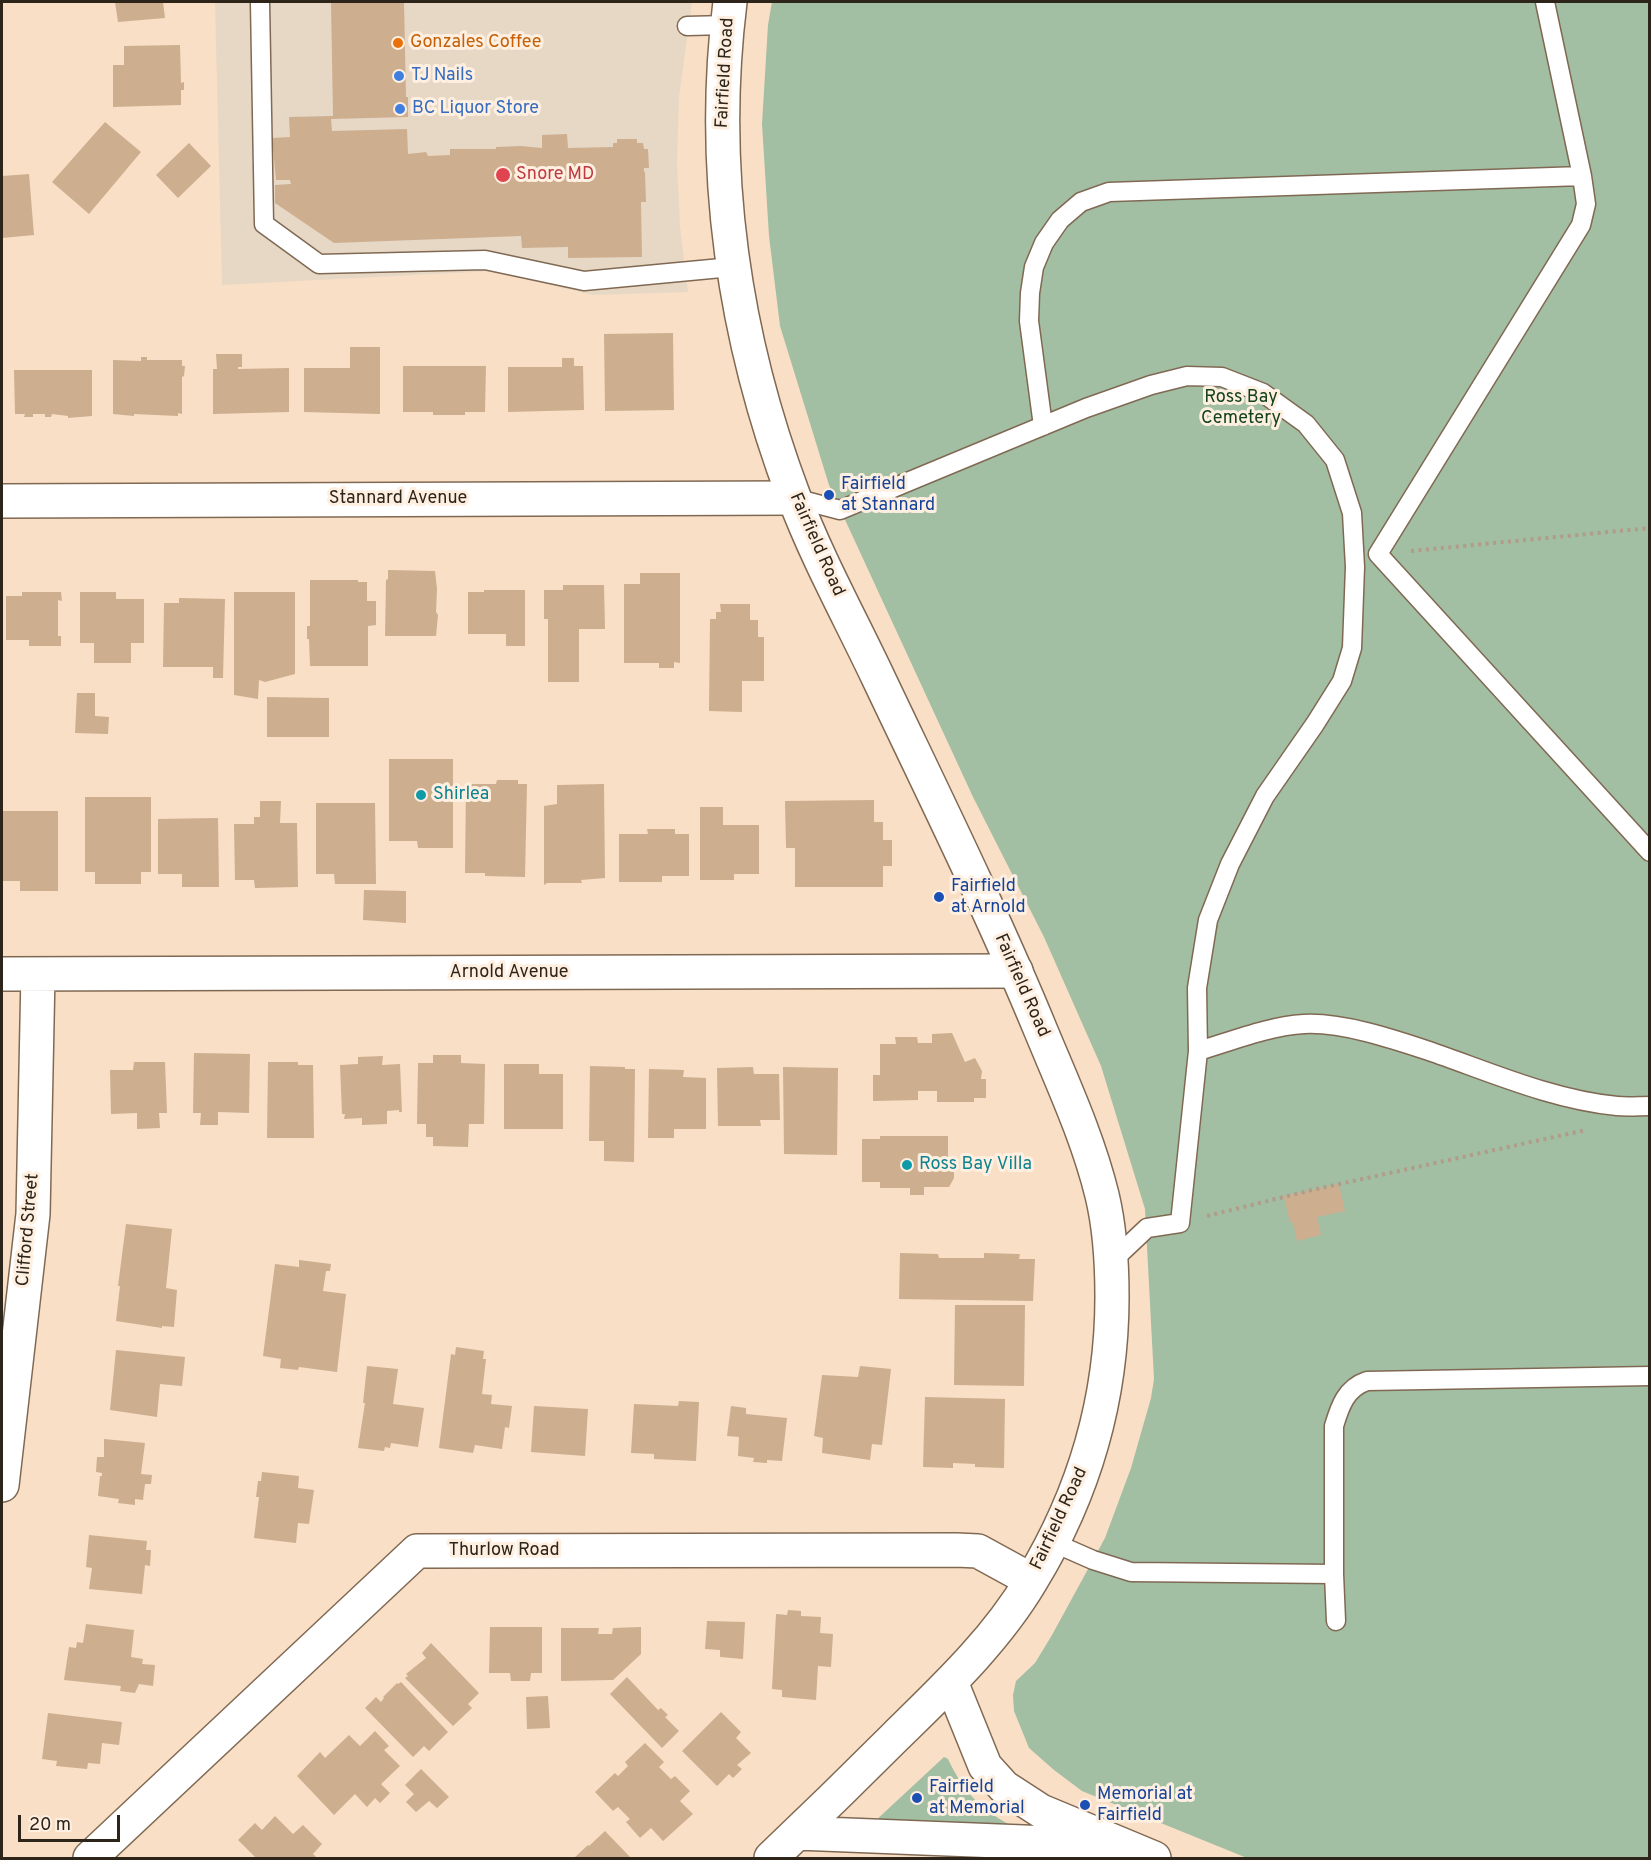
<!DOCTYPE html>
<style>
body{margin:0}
#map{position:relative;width:1651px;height:1860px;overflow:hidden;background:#f9dfc6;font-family:Overpass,sans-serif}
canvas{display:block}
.frame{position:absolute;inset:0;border:3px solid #2d241a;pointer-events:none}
.scale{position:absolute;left:18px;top:1815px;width:102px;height:27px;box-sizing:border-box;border:3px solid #2d241a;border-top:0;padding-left:8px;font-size:18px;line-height:21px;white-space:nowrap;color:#2d241a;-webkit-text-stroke:4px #feefe0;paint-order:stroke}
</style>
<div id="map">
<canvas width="1651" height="1860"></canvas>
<div class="frame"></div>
<div class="scale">20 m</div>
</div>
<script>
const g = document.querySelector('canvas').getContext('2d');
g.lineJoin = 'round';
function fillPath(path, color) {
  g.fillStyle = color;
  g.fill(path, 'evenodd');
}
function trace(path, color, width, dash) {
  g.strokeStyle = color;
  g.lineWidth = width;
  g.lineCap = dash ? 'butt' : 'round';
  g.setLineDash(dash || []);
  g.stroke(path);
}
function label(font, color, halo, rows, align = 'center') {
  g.font = font + ' Overpass,sans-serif';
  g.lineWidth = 6;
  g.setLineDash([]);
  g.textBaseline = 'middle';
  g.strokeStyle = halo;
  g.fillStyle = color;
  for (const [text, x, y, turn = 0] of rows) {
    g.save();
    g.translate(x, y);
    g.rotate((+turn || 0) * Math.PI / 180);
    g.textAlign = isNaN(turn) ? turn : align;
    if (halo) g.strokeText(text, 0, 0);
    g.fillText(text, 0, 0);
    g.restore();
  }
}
fillPath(new Path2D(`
 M215,2H692L679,97L677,162L680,227L688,292L593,295L492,271L222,285Z`), '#e7d8c6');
fillPath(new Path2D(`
 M772,2H1649V1858H1247L1082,1791L1054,1770L1029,1748L1014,1711L1013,1695L1016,1681L1035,1663L1052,1635L1105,1538L1131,1468L1151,1398L1154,1379L1145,1209L1101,1066L1044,937L973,797L829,485L780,326L769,236L762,124L768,25Z
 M944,1757L948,1759C964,1793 982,1811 1016,1828L873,1823Z`), '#a2bea3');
fillPath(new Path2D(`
 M115,2H163L165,18L118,22Z
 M331,2H404L406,97H408V117L331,119L332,131L407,129L408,154L426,152L428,156L450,155V149H496V147L521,146L542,148V135L567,134L568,148L613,147V143H617V139H637V143H643L644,149H648L649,168H644V172H645L646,202H641L642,257L568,258V247L522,248L521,236L334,243L275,203V185L291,184L290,180H276L272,138L290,137L289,117L333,116Z
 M180,45L181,83L184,82V90H181V105L113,107V65H124V46Z
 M105,122L141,152L89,214L52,182Z
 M189,143L211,166L178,198L156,175Z
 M29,174L34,235L2,238V176Z
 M673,333L674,410L605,411L604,334Z
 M350,347H380V414L304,412V368H350Z
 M216,354H242V367H238V369L289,368V412L213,414V369H217Z
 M141,357H147V360H182V366H185L184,376L182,377V414L178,413V416L134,414V416L113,414V360L141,361Z
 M562,358H574V366H583L584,410L508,412V367H562Z
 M403,366H486L485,412H465V415H433V412H403Z
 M14,370H92V416L68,418V416L52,414L51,417H45V414H33V417H24L25,414H15Z
 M388,570L435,571L437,589L436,612L438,615L436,636H385L386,580L388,579Z
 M640,573H680V663L674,662V668H659V663H624V584H640Z
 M310,580H358V582H367V601H376V625L368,626V666H310L309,639H307V626H310Z
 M563,585H604L605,629H579V682H548V619H544V590H563Z
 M484,590H525V646H506V634H468V592H484Z
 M22,592H61L62,601L58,600V636H61V646H29V640H6V596H22Z
 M80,592H116V599H144V643H131V663H94V643H80Z
 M234,592H295V674L265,682L259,680L258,699L234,695Z
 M179,598L225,599L223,678H213V667H163L164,603H179Z
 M720,604H750V620H758V637H764V681H742V712L709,711L710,619H716V612H721Z
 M77,693H95V716L109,717L108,734L75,733Z
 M267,697L329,698V737H267Z
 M389,759H453V848H418L417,841H389Z
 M497,780H518V784H527L525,877L485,876V873H465L466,784H496Z
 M604,784L605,878L581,880L582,883H547L544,885V806L557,804V785Z
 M85,797H151V872H141V884H95V872H85Z
 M874,800V822H883V840H892V866H883V887H795V848H786L785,801Z
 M260,801H281L280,823H297L298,887L255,888L254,880H235L234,824H254V817H260Z
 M316,803H375L376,884H335L334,874H316Z
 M700,807H723V825H759V874H734V880H700Z
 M2,811H58V891H20V881H2Z
 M218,818L219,887H182V874H158V819Z
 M647,829H675V834H689V876H662V882H619V834H648Z
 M364,890L406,891V923L363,920Z
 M952,1033L965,1062L975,1058L982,1071L981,1079H986V1098H974V1102H937V1091H918V1100L873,1101V1075H880V1044H896L895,1037H917L918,1043H932V1034Z
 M194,1053L250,1054L249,1113L218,1112V1125H200L201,1113H193Z
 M433,1055H461V1063L485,1064L484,1124H469L468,1147L433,1146V1137H426V1124H417L418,1063H433Z
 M383,1056L382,1065L400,1064L402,1112H399V1110L387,1111V1124L362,1125V1118L344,1119L345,1114H342L340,1065L358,1064V1057Z
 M134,1062H165L167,1113H159L160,1128L137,1129V1113L111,1114L110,1070H133Z
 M268,1062H298V1065H313L314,1138H267Z
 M504,1064H539V1074H563V1129H504Z
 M590,1066L625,1067V1069H635L634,1162L604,1161V1141H589Z
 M753,1067L754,1074H779L780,1120H760L761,1126H718L717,1068Z
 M783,1067L838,1068L837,1155L784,1154Z
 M649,1069L684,1070L683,1077L706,1078V1129H674V1138H648Z
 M880,1136H948V1160L954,1171V1178L949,1187H924V1195H910V1188H880V1182H862V1139H880Z
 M1339,1184L1345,1211L1317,1217L1321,1235L1297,1241L1293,1222L1290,1223L1284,1196Z
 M126,1224L172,1229L166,1288L177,1290L174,1327L162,1326V1328L116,1321L120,1286H118Z
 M900,1253L938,1254L939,1258H984V1253L1020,1254L1019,1259H1035L1033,1301L899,1299Z
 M299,1260L331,1264L330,1271H326L323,1291L346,1294L337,1372L299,1367L298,1370L280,1368L281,1359L263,1356L275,1264L299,1267Z
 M955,1305H1025L1024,1386L954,1385Z
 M456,1347L484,1351L483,1359H486L482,1394L492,1395L491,1404L512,1406L509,1428L505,1427L502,1449L475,1445L473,1453L439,1448L451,1354L455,1355Z
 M116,1350L185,1357L182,1386L160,1384L157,1417L110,1410Z
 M367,1366L398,1369L393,1404L424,1408L418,1447L391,1443L390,1448L385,1447L384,1451L358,1448L365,1403H363Z
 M860,1366L891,1369L882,1445L872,1444L870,1460L822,1453L823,1438L814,1436L822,1375L858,1377Z
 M925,1397L1005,1399L1004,1468L975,1467V1464L953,1463V1468L923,1467Z
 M679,1401L699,1402L696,1461L654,1459V1454L631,1453L634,1404L678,1406Z
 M534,1406L588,1409L585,1456L531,1452Z
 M731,1406L746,1408V1414L787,1418L782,1461L767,1460V1463L753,1462L754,1458L738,1456L739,1437L727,1436Z
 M104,1439L145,1443L141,1474L152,1475L151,1484H145L143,1500L135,1499V1505L118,1503L119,1499L98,1496L100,1476H102V1473L96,1472L97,1457H104Z
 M262,1472L299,1476L298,1488L314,1490L309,1524L298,1523L296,1543L254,1538L259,1497H256L258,1481H261Z
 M89,1535L147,1541L146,1550H151L150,1566L145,1565L142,1594L89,1589L92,1568L86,1567Z
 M788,1610L801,1611V1616L821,1617L820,1633L833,1634L831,1667L818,1666L816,1700L782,1697V1690L772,1689L776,1614L787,1615Z
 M707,1621L745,1622L743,1659L720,1657V1650L705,1649Z
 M86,1624L134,1630L131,1657L143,1659L142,1664L155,1665L153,1686L139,1684L135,1693L120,1691L121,1686L64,1680L69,1647L76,1648L77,1642L83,1643Z
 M490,1627H542V1673H531L530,1681H511L510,1673H489Z
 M641,1627V1654L613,1680L561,1681V1628H599L598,1634H612L613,1628Z
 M431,1643L479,1693L468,1704L472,1708L453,1726L405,1678L408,1676L406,1674L426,1658L422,1653Z
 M627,1677L658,1710L661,1708L668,1715L665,1717L679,1731L662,1748L610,1694Z
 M401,1682L448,1732L429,1751L424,1746L413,1757L365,1708L376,1697L381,1702L384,1698L383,1697L397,1683L398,1684Z
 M548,1696L550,1728L527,1729L526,1697Z
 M721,1712L741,1732L736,1738L751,1753L737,1765L742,1769L733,1778L729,1774L717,1786L682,1751Z
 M48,1713L122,1722L119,1745L102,1743L100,1764L88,1763L87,1769L56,1766L57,1761L42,1759Z
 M375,1731L389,1746L384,1750L400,1766L381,1784L390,1793L380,1803L375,1798L367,1807L355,1794L334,1815L297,1776L320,1752L325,1758L349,1735L360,1746Z
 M645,1743L664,1762L659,1767L671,1779L675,1776L690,1791L680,1801L693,1814L663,1841L651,1828L640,1838L626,1822L630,1819L618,1807L613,1811L595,1792L615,1773L618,1776L628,1766L625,1762Z
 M421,1769L449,1797L437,1808L429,1801L416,1812L406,1802L414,1794L405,1785Z
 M275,1816L293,1834L303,1825L322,1844L313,1854L317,1858H256L238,1840L255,1823L262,1830Z
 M605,1831L631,1858H574L588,1845L589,1846Z`), '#cdae8f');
const service = new Path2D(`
 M260,2L264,224L319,264L485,260L584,281L732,267
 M1545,2L1582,176
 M687,26L727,25
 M1043,426L1029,321L1030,293L1034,267L1044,243L1060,220L1081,202L1109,192L1582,176L1586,204L1581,225L1378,554
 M794,498L840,510L1086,408L1151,385L1187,376L1222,377L1263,393L1306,424L1335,460L1352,513L1355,567L1352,648L1342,681L1315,724L1265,796L1230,864L1208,920L1197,988L1198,1051L1180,1223L1147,1228L1112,1261
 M1378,554L1650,852
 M1198,1051C1232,1041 1269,1026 1304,1024C1342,1022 1393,1039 1429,1051C1490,1072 1553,1100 1617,1106C1628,1107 1639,1106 1650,1106
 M1052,1542L1093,1560L1131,1572L1334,1574V1426C1340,1406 1346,1388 1367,1381L1650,1376
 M1334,1574L1336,1621`);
const minor = new Path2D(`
 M2,501L794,498
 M2,974L1016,971
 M2,1485L33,1214L38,974
 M90,1858L417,1551L956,1550L978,1551L1031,1580`);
const tertiary = new Path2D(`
 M730,2C709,170 734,339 794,497C817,558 849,616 877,675C933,793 991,910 1041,1031C1063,1084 1088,1138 1102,1195C1110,1228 1112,1263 1112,1297C1112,1398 1084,1494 1031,1581C996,1640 945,1688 896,1736C855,1777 813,1818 771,1858
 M951,1682L985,1766L1004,1787L1041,1811L1154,1858
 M797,1833L1124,1846`);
trace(service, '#806953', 21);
trace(minor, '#806953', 36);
trace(tertiary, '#806953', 36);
trace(new Path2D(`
 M1411,551L1650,528
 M1207,1216L1312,1190L1586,1130`), '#b09c88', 4, [3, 4.5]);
trace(service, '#fff', 18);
trace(minor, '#fff', 33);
trace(tertiary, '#fff', 33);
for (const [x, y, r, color] of [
 [398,43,6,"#e8710a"],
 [399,76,6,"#3f7fe0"],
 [400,109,6,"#3f7fe0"],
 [503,175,8,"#e0444e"],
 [829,495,6,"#1a4fb4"],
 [421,795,6,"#0f9aa8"],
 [939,897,6,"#1a4fb4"],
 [907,1165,6,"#0f9aa8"],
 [917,1798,6,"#1a4fb4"],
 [1085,1805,6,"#1a4fb4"]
]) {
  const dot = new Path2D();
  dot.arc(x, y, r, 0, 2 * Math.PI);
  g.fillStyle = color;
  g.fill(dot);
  trace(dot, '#feefe0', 2);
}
label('18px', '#c56008', '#feefe0', [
 ["Gonzales Coffee",410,43]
], 'left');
label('18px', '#2d241a', '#feefe0', [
 ["Fairfield Road",726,73,-87],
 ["Stannard Avenue",398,499],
 ["Fairfield Road",816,545,66],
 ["Arnold Avenue",509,973],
 ["Fairfield Road",1021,986,66],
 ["Clifford Street",29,1230,-85],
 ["Fairfield Road",1060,1519,-65],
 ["Thurlow Road",504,1551]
]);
label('18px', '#366cbe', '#feefe0', [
 ["TJ Nails",411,76],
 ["BC Liquor Store",412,109]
], 'left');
label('18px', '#be3a42', '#feefe0', [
 ["Snore MD",516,175]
], 'left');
label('18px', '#114219', '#feefe0', [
 ["Ross Bay",1241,398],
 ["Cemetery",1241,419]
]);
label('18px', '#164399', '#feefe0', [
 ["Fairfield",841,485],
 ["at Stannard",841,506],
 ["Fairfield",951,887],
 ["at Arnold",951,908],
 ["Fairfield",929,1788],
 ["at Memorial",929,1809],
 ["Memorial at",1097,1795],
 ["Fairfield",1097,1816]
], 'left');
label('18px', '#0d838f', '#feefe0', [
 ["Shirlea",433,795],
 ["Ross Bay Villa",919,1165]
], 'left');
</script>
